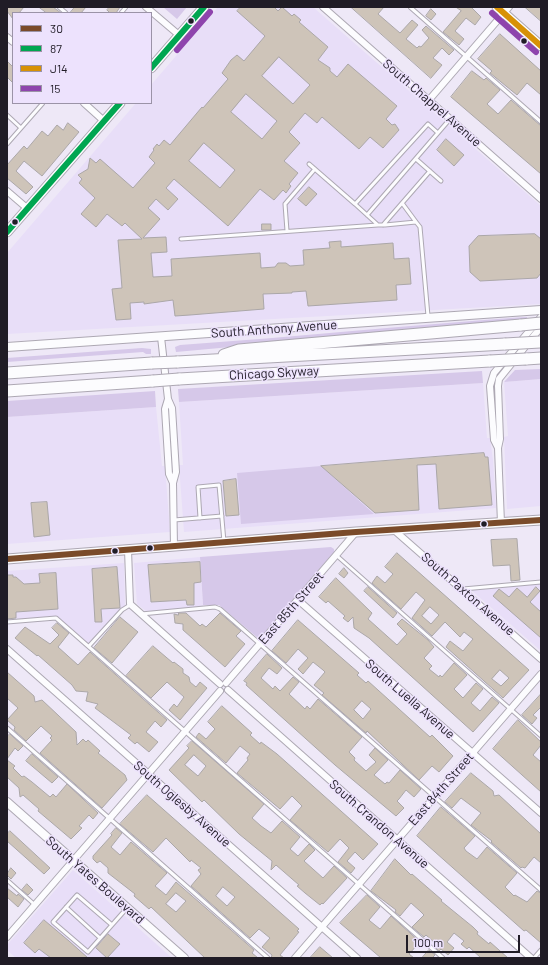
<!DOCTYPE html>
<style>
body{margin:0}
#map{position:relative;width:548px;height:965px;overflow:hidden;background:#eee8f7;font-family:Barlow,sans-serif}
canvas{display:block}
.frame{position:absolute;inset:0;border:8px solid #201c26;pointer-events:none}
.legend{position:absolute;left:12px;top:12px;width:140px;height:92px;box-sizing:border-box;background:#ede2fd;border:1px solid #9b93a7;margin:0;padding:5px 7px;list-style:none;font-size:12px;color:#201c26}
.legend li{display:flex;align-items:center;gap:8px;height:20px}
.legend b{width:20px;border:1px solid #9b93a7}
.scale{position:absolute;left:406px;top:935px;width:114px;height:18px;box-sizing:border-box;border:2px solid #201c26;border-top:0;padding-left:5px;font-size:12px;line-height:14px;white-space:nowrap;color:#201c26;-webkit-text-stroke:3px #ede2fd;paint-order:stroke}
</style>
<div id="map">
<canvas width="548" height="965"></canvas>
<div class="frame"></div>
<ul class="legend">
<li><b style="height:5px;background:#7a4b2a"></b>30</li>
<li><b style="height:5px;background:#00a651"></b>87</li>
<li><b style="height:5px;background:#d79106"></b>J14</li>
<li><b style="height:5px;background:#8e44ad"></b>15</li>
</ul>
<div class="scale">100 m</div>
</div>
<script>
const g = document.querySelector('canvas').getContext('2d');
g.lineJoin = 'round';
function fillPath(path, color) {
  g.fillStyle = color;
  g.fill(path, 'evenodd');
}
function trace(path, color, width, dash) {
  g.strokeStyle = color;
  g.lineWidth = width;
  g.lineCap = dash ? 'butt' : 'round';
  g.setLineDash(dash || []);
  g.stroke(path);
}
function label(font, color, halo, rows, align = 'center') {
  g.font = font + ' Barlow,sans-serif';
  g.lineWidth = 3;
  g.setLineDash([]);
  g.textBaseline = 'middle';
  g.strokeStyle = halo;
  g.fillStyle = color;
  for (const [text, x, y, turn = 0] of rows) {
    g.save();
    g.translate(x, y);
    g.rotate((+turn || 0) * Math.PI / 180);
    g.textAlign = isNaN(turn) ? turn : align;
    if (halo) g.strokeText(text, 0, 0);
    g.fillText(text, 0, 0);
    g.restore();
  }
}
fillPath(new Path2D(`
 M218,7H313L541,206V304L7,334V253L136,103H151V85Z
 M541,379V506L507,509L504,437L508,436L504,382Z
 M483,383L487,438H490L493,460L496,508L184,532L179,465H183L179,402Z
 M156,407L162,466H165L170,532L7,544V417Z
 M200,557L203,608L147,612L137,604L134,563Z
 M124,563L125,608L89,646L56,618L7,622V571Z
 M541,582V651L471,590Z
 M73,870L172,958H16L7,950V945Z`), '#e8def8');
fillPath(new Path2D(`
 M163,7H187L177,19Z
 M524,317H527V320L176,352L175,347L180,345C295,337 410,325 524,317Z
 M142,348L151,349V354H146L143,352L7,362V358Z
 M541,369V379L504,382L515,370Z
 M482,371L483,383L179,402L178,389Z
 M155,391L156,407L7,417V401Z
 M321,466L374,514L241,524L237,473Z
 M331,547L334,549V552L259,639L219,605H203L200,557Z`), '#d6c8e9');
const building = new Path2D(`
 M7,7H24L19,13H13V19L7,11Z
 M39,7H53L61,13H47Z
 M75,7H86L81,13H70Z
 M110,7H120L116,13H110L107,10Z
 M241,7H274L278,11L282,7L292,16L294,14L301,20L299,22L328,47L318,60L330,68V71L337,77L348,64L397,106L386,119L392,125L395,124L399,130L383,148L370,137L359,149L322,117L317,123L305,113L289,132L300,143L284,161L298,173L289,184L291,186L286,193L283,190L274,200L260,189L228,226L174,179L166,188L178,199L168,210L156,199L148,208L160,219L143,238L166,237L167,252L151,253L153,277L172,276L171,259L260,253L261,268L275,267L278,263H286L290,266L304,265L303,250L330,248L329,242L341,241V247L393,243L394,259L409,258L411,284L396,285L397,300L308,306L306,291L292,292V293L263,294L264,309L190,315L175,316L173,300L144,304V302L130,303L131,319L116,320L112,289L122,288L118,240L142,239L125,223L122,226L107,214L96,227L81,214L95,198L79,183L82,179L78,175L88,169L90,158L96,163L100,159L133,188L155,163L149,157L154,150L153,149L157,144L159,146L164,140L170,145L202,107L203,108L228,79L222,73L231,60L237,55L244,61L265,36L237,11ZM279,57L310,85L293,104L262,76ZM246,94L277,121L262,139L231,112ZM204,143L235,170L220,188L189,161Z
 M351,7H384L378,14L400,33L412,20L418,25L406,39L417,48L419,46L421,47L429,38L422,30L426,26L454,50L449,55L442,48L433,58L442,65L431,78Z
 M456,7H471L481,17L475,25L466,18L455,31L464,39L459,45L443,32L461,11Z
 M525,7H541V21Z
 M431,9L436,14L431,20L426,16Z
 M500,34L541,71V95L527,83L517,95L490,73L492,71L478,59Z
 M7,61L13,67V83L7,77Z
 M472,71L484,80L486,78L500,90L487,104L498,114L511,100L541,126V174L451,97Z
 M68,123L79,132L42,176L24,161L16,171L33,187L26,194L7,178V165L24,146L27,149L42,131L48,136L57,125L63,130Z
 M446,139L464,155L454,166L437,150Z
 M309,187L317,194L306,206L298,199Z
 M262,224H271V230H262Z
 M535,234L541,239V273L537,278L480,281L470,272L469,246L478,236Z
 M484,453L485,457H488L492,505L439,509L436,464L417,465L419,510L375,513L321,466Z
 M236,479L239,515L226,516L223,481Z
 M47,502L50,535L34,537L31,503Z
 M517,539L520,580L511,581L510,565L493,566L491,540Z
 M397,553L529,670L503,698L446,647L450,641L463,651L473,639L464,632L460,637L445,622L432,636L412,618L425,600L416,592L401,609L372,583L377,576L385,583L393,574L385,567ZM430,607L439,615L431,624L422,616ZM500,670L509,678L501,686L492,679Z
 M200,562L201,582L194,583V605H187L186,600L151,602L148,565Z
 M117,567L120,608L101,609L102,622H95L92,569Z
 M344,568L348,573L344,578L339,574Z
 M56,573L58,609L16,612V618L7,619V575H13V577H16L24,584L40,583L39,574Z
 M336,578L372,613L368,619L397,645L407,634L397,624L402,619L428,640L434,647L424,658L432,666L429,669L439,677L440,675L442,677L454,663L467,675L454,689L463,698L476,683L483,689L471,703L480,711L492,697L499,703L473,732L369,638L354,628L353,617L348,622L343,618L345,616L328,601L326,603L319,597Z
 M368,587L397,613L393,618L364,591Z
 M536,587L540,591L530,602L541,612V638L493,596L499,589L509,597L517,588L527,597Z
 M179,613H186L200,626L202,624L206,627L220,613L241,631L236,636L245,644L225,667L183,630V624L175,623L174,614L178,615Z
 M120,617L138,632L112,663L94,648Z
 M298,620L359,673L357,675L366,683L368,681L430,737L432,735L453,756L439,772L432,766L419,780L367,731L366,733L322,695L324,693L314,685L325,672L323,670L313,662L303,674L298,669L308,658L298,649L286,663L272,651ZM362,701L371,709L363,719L354,710Z
 M57,623L69,633L58,647L78,665L90,652L167,720L161,727L155,721L146,732L158,742L149,752L137,742L135,744L128,738L131,735L95,708L98,704L86,701L88,692L76,691L72,685L38,655L37,656L15,638L25,627L50,644L59,635L52,628Z
 M153,646L173,663L174,662L183,669V673L189,677L190,682L196,687L200,682L207,688L180,720L169,710L174,704L177,707L184,697L167,682L151,698L126,676Z
 M267,654L282,668L277,674L269,668L261,678L273,689L275,686L280,691L293,677L299,682L289,694L305,709L307,706L310,709L318,699L362,737L349,752L355,758L354,760L355,761L366,771L376,762L369,755L375,748L388,760L374,775L385,784L387,782L389,783L400,770L421,789L414,797L406,790L399,799L397,801L404,808L396,816L335,765L246,685L247,683L244,681Z
 M7,672L34,696L35,702L42,700L76,732L77,745L83,739L86,742L88,740L100,751L98,753L125,775L127,780L102,808L40,753L52,740L50,738L52,736L41,726L26,741L14,730L15,727L7,720L18,708L7,698Z
 M541,694V707L533,715L537,718L532,724L522,715Z
 M222,706L252,733L250,735L260,744L261,742L277,754L378,844L363,860L355,852L347,861L355,868L351,873L338,862L349,848L340,839L328,852L290,820L302,806L292,796L280,809L237,773L248,760L247,758L250,754L240,746L226,763L196,737L199,733L206,739L215,729L208,722Z
 M518,720L541,742V745L533,755L541,762V792L493,749Z
 M10,734L23,746L18,751L15,748L7,759V737Z
 M192,741L264,804L252,818L261,826L271,833L282,821L300,837L290,849L298,856L309,844L315,850L304,861L323,878L334,866L347,878L323,904L322,903L320,905L305,893L297,886L299,885L276,865L271,870L272,861L239,834L204,800L202,802L169,770L189,748L187,746ZM194,755L206,766L198,776L185,765Z
 M32,754L58,777L52,783L26,761Z
 M7,760L15,766L13,768L22,777L24,776L32,782L50,797L53,794L56,797L67,784L98,813L93,819L89,815L79,826L82,828L71,839L38,811L39,809L23,795L20,797L19,788L7,777Z
 M471,773L493,791L494,796L499,795L541,834V863L534,857L525,868L522,867L521,868L491,842L492,841L471,825L481,813L461,798L452,808L445,802Z
 M147,795L299,929L297,931L299,932L280,955L284,958H271L272,955L262,947L270,938L259,929L250,938L191,886L201,874L198,870L201,868L191,860L190,862L166,838L153,852L120,824ZM223,887L235,897L227,906L216,896Z
 M441,807L475,836L464,848L466,851L477,859L487,847L517,873L505,887L514,896L515,895L527,902L537,891L541,893V943L526,930L524,931L417,836Z
 M116,828L122,833L111,847L120,855L131,842L167,873L155,886L166,895L176,882L246,943L254,950L252,953L258,958H205L151,907L149,909L134,896L135,894L108,873V868L100,861L97,863L93,859V856L112,835L111,834ZM176,893L186,901L176,912L166,904Z
 M10,831L50,868L44,874L7,841V834Z
 M395,859L411,875L412,874L420,881L442,900L441,901L473,927L478,932L477,934L489,944L490,942L508,958H481L469,947L467,949L461,944L464,941L454,933L447,942L454,948L448,955L441,949L439,951L433,945L435,943L426,935L424,937L412,927L424,915L420,911L411,903L400,916L395,912L396,910L371,891Z
 M11,868L16,873L11,879L7,875Z
 M27,884L33,890L28,895L22,890Z
 M7,888L17,896L18,894L24,899L18,907L7,897Z
 M367,895L380,907L369,920L370,921L380,929L391,916L420,942L409,954L414,958H381L340,923Z
 M44,920L69,941L88,958H51L39,949L35,953L24,943Z
 M108,934L120,944L107,958L96,948Z
 M320,947L333,958H310Z
 M429,950L435,955L432,958H422Z`);
fillPath(building, '#cec4b9');
trace(building, '#aba7a8', 1);
const service = new Path2D(`
 M59,7L66,13
 M410,7L541,122
 M121,13L126,7
 M7,115L21,128
 M7,144L43,103
 M416,159L441,181
 M309,164L355,204
 M402,203L416,222
 M367,215L450,119
 M383,225L430,171
 M287,231L285,204L315,169
 M181,239L378,225
 M428,316L420,227L416,222L385,225H378L355,204L428,124L438,133
 M200,518L198,487L219,485L224,542
 M174,520L222,516
 M336,555L541,736
 M463,589L541,582
 M141,614L215,607L220,609L541,890
 M7,622L56,618L443,958
 M89,646L122,610L130,605
 M7,728L268,958
 M7,880L35,905
 M66,907L100,938
 M112,925L77,895L53,922L88,952L127,908
 M534,958L541,950`);
const minor = new Path2D(`
 M146,7L179,35
 M323,7L541,199
 M7,37L13,42
 M429,100L509,7
 M84,103L104,121
 M7,191L28,209
 M161,337L168,399L172,408L176,472L173,483L169,474L165,409L168,399
 M498,448L494,440L490,386L494,373L541,317
 M173,483L174,547
 M501,523L498,448L500,439L498,386L499,379L541,327
 M394,530L541,659
 M128,550L130,604L220,684
 M298,600L541,813
 M7,649L357,958
 M226,683L356,532
 M228,690L531,958
 M7,937L220,691
 M295,958L541,674`);
const tertiary = new Path2D(`
 M7,347L541,310
 M7,802L184,958`);
const secondary = new Path2D(`
 M497,7L541,46
 M151,68L204,7
 M7,232L120,103
 M7,559L356,532L541,520`);
const motorway = new Path2D(`
 M224,355L239,350L521,325
 M526,359L541,358
 M177,362L505,344
 M7,373L152,363
 M179,379L490,361
 M7,391L153,381`);
trace(service, '#ada8b3', 5);
trace(minor, '#ada8b3', 8);
trace(tertiary, '#ada8b3', 10);
trace(secondary, '#ada8b3', 11);
trace(motorway, '#ada8b3', 13);
trace(service, '#fcfcfe', 3);
trace(minor, '#fcfcfe', 6);
trace(tertiary, '#fcfcfe', 8);
trace(secondary, '#fcfcfe', 9);
trace(motorway, '#fcfcfe', 11);
const motorwayBridge = new Path2D(`
 M521,325L541,323
 M505,344L540,342
 M490,361L526,359
 M152,363L177,362
 M153,381L179,379`);
trace(motorwayBridge, '#ada8b3', 13, []);
trace(motorwayBridge, '#fcfcfe', 11);
trace(new Path2D(`
 M7,559L356,532L541,520`), '#7a4b2a', 6);
trace(new Path2D(`
 M151,68L204,7
 M7,232L120,103`), '#00a651', 6);
trace(new Path2D(`
 M497,7L541,46`), '#d79106', 6);
trace(new Path2D(`
 M492,13L536,52
 M177,50L210,12`), '#8e44ad', 6);
for (const [x, y, r, color] of [
 [191,21,3.5,"#201c26"],
 [524,41,3.5,"#201c26"],
 [15,222,3.5,"#201c26"],
 [484,524,3.5,"#201c26"],
 [150,548,3.5,"#201c26"],
 [115,551,3.5,"#201c26"]
]) {
  const dot = new Path2D();
  dot.arc(x, y, r, 0, 2 * Math.PI);
  g.fillStyle = color;
  g.fill(dot);
  trace(dot, '#ede2fd', 1.5);
}
label('13px', '#201c26', '#ede2fd', [
 ["South Chappel Avenue",432,103,41],
 ["South Anthony Avenue",274,329,-4],
 ["Chicago Skyway",274,373,-3],
 ["South Paxton Avenue",468,594,41],
 ["East 85th Street",291,608,-49],
 ["South Luella Avenue",410,699,41],
 ["East 84th Street",441,789,-49],
 ["South Oglesby Avenue",182,804,41],
 ["South Crandon Avenue",379,824,41],
 ["South Yates Boulevard",95,880,41]
]);
</script>
